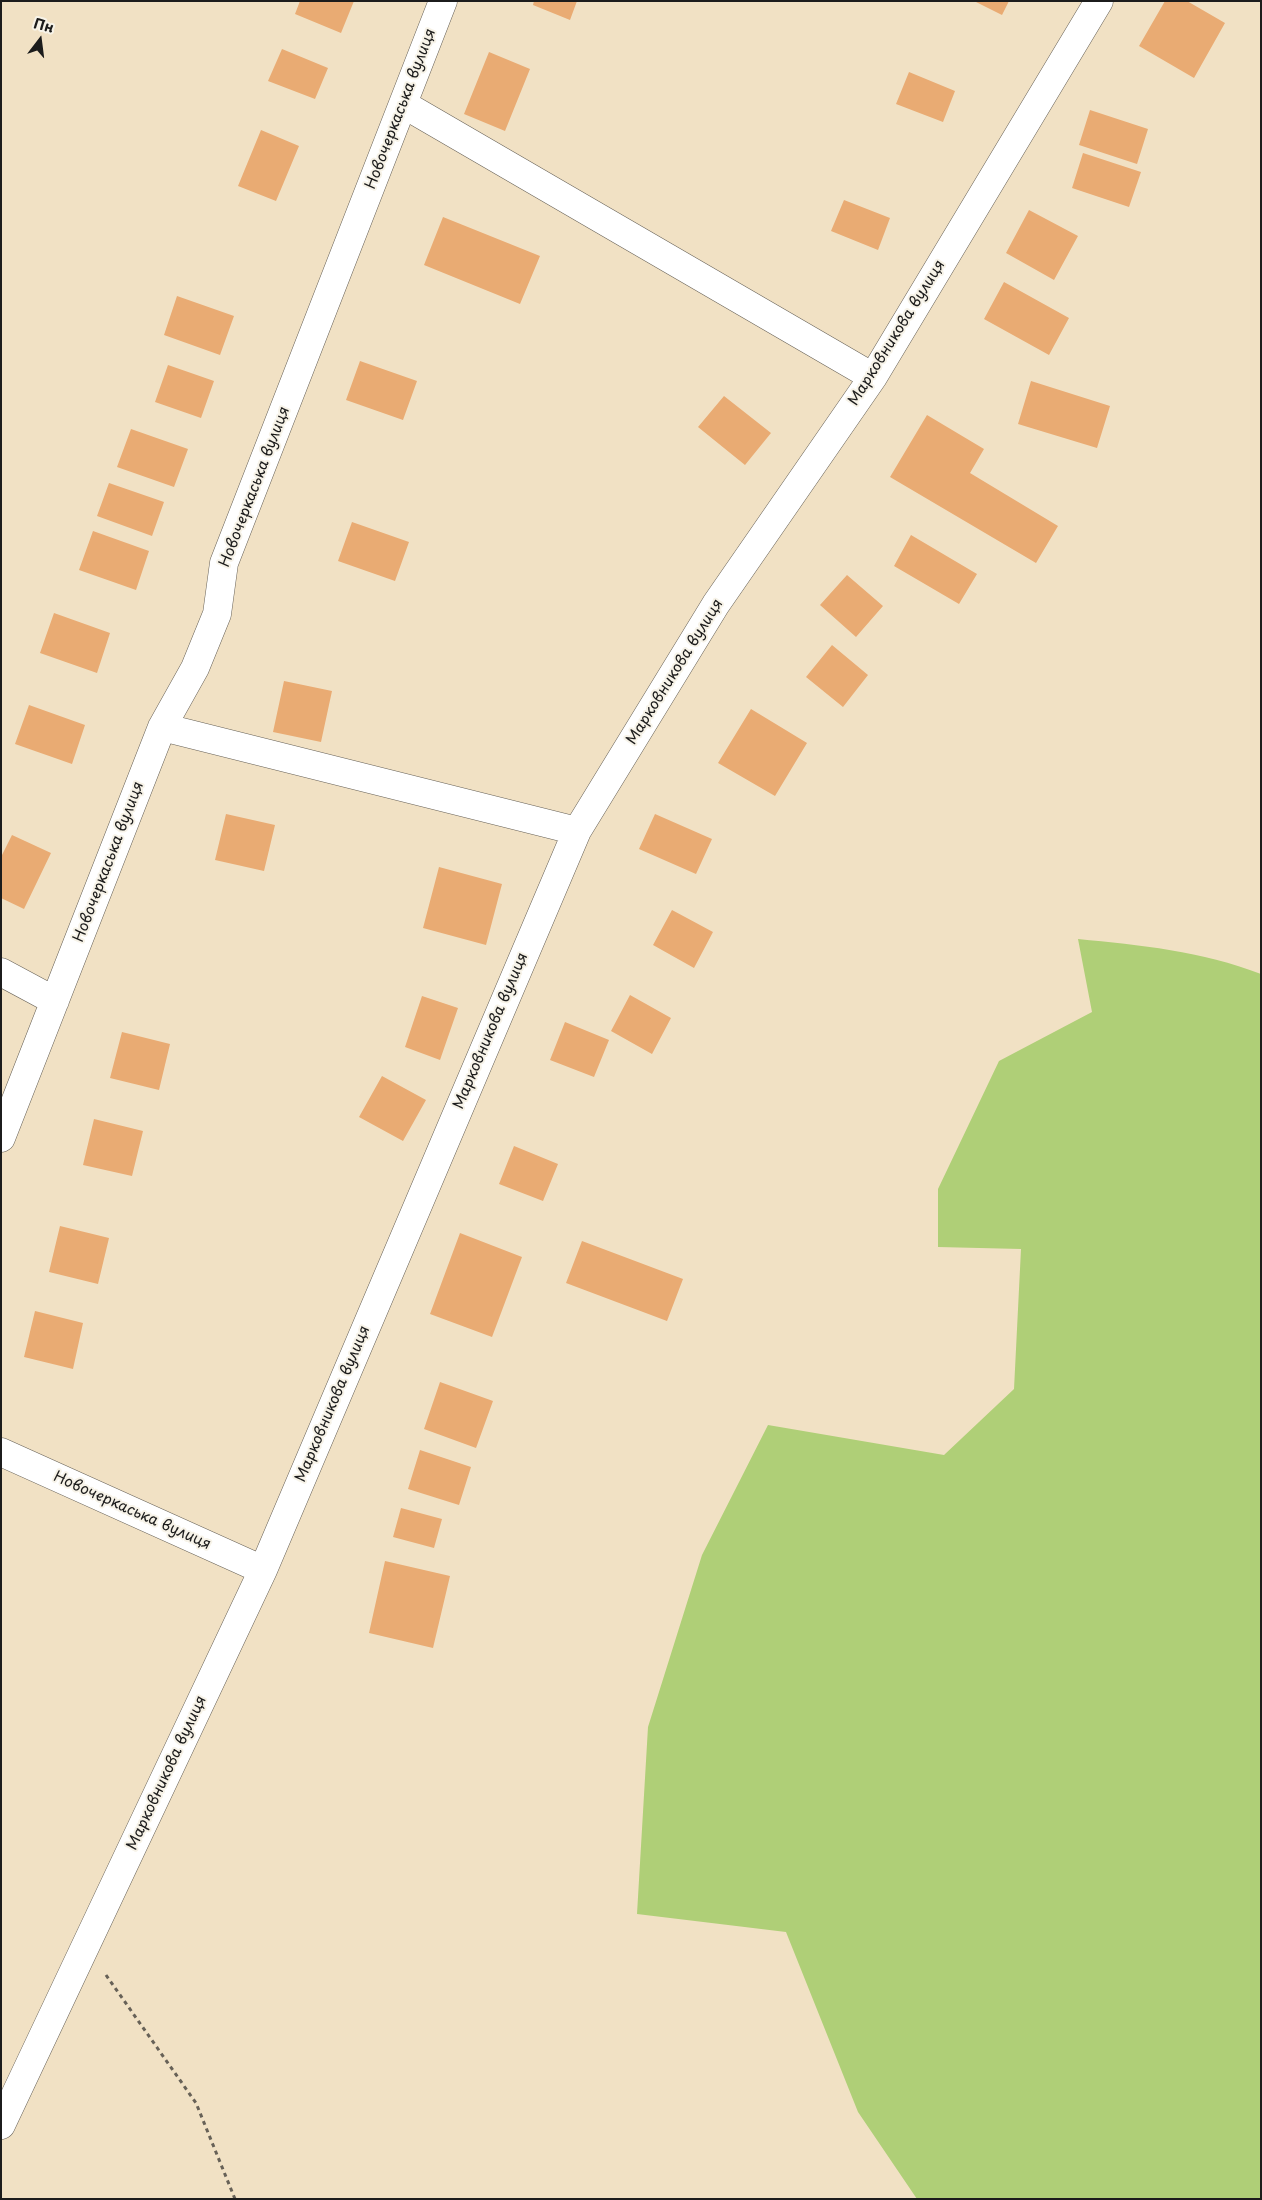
<!DOCTYPE html>
<meta charset="utf-8">
<style>
body{margin:0}
#map{position:relative;width:1262px;height:2200px;overflow:hidden;background:#f1e1c4;font-family:"Playpen Sans",sans-serif}
canvas{display:block}
.frame{position:absolute;inset:0;border:2px solid #1c1c1c;pointer-events:none}
.north{position:absolute;left:15px;top:15px;width:50px;height:50px;-webkit-text-stroke:4px #f7f3e8;paint-order:stroke;rotate:15deg;font-size:14px;font-weight:700;line-height:20px;text-align:center;color:#1c1c1c}
.north::after{content:'';display:block;margin:auto;width:18px;height:22px;background:#1c1c1c;clip-path:polygon(50% 0,100% 100%,50% 72%,0 100%)}
</style>
<div id="map">
<canvas width="1262" height="2200"></canvas>
<div class="frame"></div>
<div class="north">Пн</div>
</div>
<script>
const g = document.querySelector('canvas').getContext('2d');
g.lineJoin = 'round';
function fillPath(path, color) {
  g.fillStyle = color;
  g.fill(path, 'evenodd');
}
function trace(path, color, width, dash) {
  g.strokeStyle = color;
  g.lineWidth = width;
  g.lineCap = dash ? 'butt' : 'round';
  g.setLineDash(dash || []);
  g.stroke(path);
}
function label(font, color, halo, rows, align = 'center') {
  g.font = font + ' "Playpen Sans",sans-serif';
  g.lineWidth = 4;
  g.setLineDash([]);
  g.textBaseline = 'middle';
  g.strokeStyle = halo;
  g.fillStyle = color;
  for (const [text, x, y, turn = 0] of rows) {
    g.save();
    g.translate(x, y);
    g.rotate((+turn || 0) * Math.PI / 180);
    g.textAlign = isNaN(turn) ? turn : align;
    if (halo) g.strokeText(text, 0, 0);
    g.fillText(text, 0, 0);
    g.restore();
  }
}
fillPath(new Path2D(`
 M1078,939C1140,945 1202,951 1261,974V2199H917L858,2112L786,1932L637,1914L648,1727L702,1555L768,1425L944,1455L1014,1389L1021,1249L938,1247V1189L999,1061L1092,1012Z`), '#afcf77');
fillPath(new Path2D(`
 M300,1H354L341,33L295,14Z
 M534,1H577L570,20L533,5Z
 M974,1H1009L1002,15Z
 M1165,1H1187L1225,23L1194,78L1139,46Z
 M282,49L328,68L315,99L268,81Z
 M489,52L530,69L505,131L464,114Z
 M909,72L955,91L943,122L896,104Z
 M1090,110L1148,129L1137,164L1079,145Z
 M261,130L299,146L276,201L238,186Z
 M1083,153L1141,172L1129,207L1072,188Z
 M844,200L890,218L878,250L831,231Z
 M1029,210L1078,236L1054,280L1006,253Z
 M443,217L540,256L520,304L424,265Z
 M1004,282L1069,318L1049,355L984,319Z
 M177,296L234,316L220,355L164,335Z
 M360,361L417,381L403,420L346,400Z
 M168,365L214,381L201,418L155,402Z
 M1031,381L1110,406L1097,448L1018,424Z
 M724,396L771,433L745,465L698,427Z
 M927,415L984,449L970,473L1058,526L1036,563L890,477Z
 M131,429L188,449L174,487L117,467Z
 M109,483L164,502L152,536L97,516Z
 M352,522L409,542L395,581L338,561Z
 M93,531L149,551L136,590L79,570Z
 M911,535L977,574L959,604L894,566Z
 M847,575L883,606L856,637L820,605Z
 M54,613L110,633L97,673L40,653Z
 M832,645L868,675L843,707L806,677Z
 M284,681L332,691L321,742L273,732Z
 M29,705L85,725L72,764L15,744Z
 M751,709L807,743L775,796L718,763Z
 M226,814L275,825L264,871L215,860Z
 M655,814L712,839L696,874L639,849Z
 M12,835L51,853L24,909L1,898V857Z
 M439,867L502,884L486,945L423,928Z
 M672,910L713,932L694,968L653,945Z
 M630,995L671,1018L652,1054L611,1031Z
 M422,996L458,1008L440,1060L405,1047Z
 M565,1022L609,1040L594,1077L550,1060Z
 M122,1032L170,1044L159,1090L110,1078Z
 M382,1076L426,1100L403,1141L359,1117Z
 M94,1119L143,1131L132,1176L83,1165Z
 M514,1146L558,1164L543,1201L499,1184Z
 M60,1226L109,1238L98,1284L49,1272Z
 M460,1233L522,1257L492,1337L430,1314Z
 M582,1241L683,1279L667,1321L566,1283Z
 M35,1311L83,1323L73,1369L24,1357Z
 M440,1382L493,1401L476,1448L424,1429Z
 M420,1450L471,1467L459,1505L408,1489Z
 M401,1508L442,1519L434,1548L393,1537Z
 M385,1561L450,1576L433,1648L369,1633Z`), '#e9ab73');
const minor = new Path2D(`
 M403,104L873,377
 M162,727L577,831
 M1,972L55,1001
 M1,1138L162,727L195,668L217,614L224,563L443,1
 M1,1452L263,1570
 M1,2125L263,1570L577,831L716,604L873,377L1099,1`);
trace(minor, '#676157', 29);
trace(new Path2D(`
 M106,1975L196,2103L235,2199`), '#676157', 3, [4, 4]);
trace(minor, '#fff', 28);
label('15px', '#1c1c1c', '#f7f3e8', [
 ["Новочеркаська вулиця",401,109,-69],
 ["Марковникова вулиця",897,333,-58],
 ["Новочеркаська вулиця",255,487,-69],
 ["Марковникова вулиця",675,672,-58],
 ["Новочеркаська вулиця",109,862,-69],
 ["Марковникова вулиця",491,1031,-67],
 ["Марковникова вулиця",333,1404,-67],
 ["Новочеркаська вулиця",132,1511,24],
 ["Марковникова вулиця",167,1773,-65]
]);
</script>
